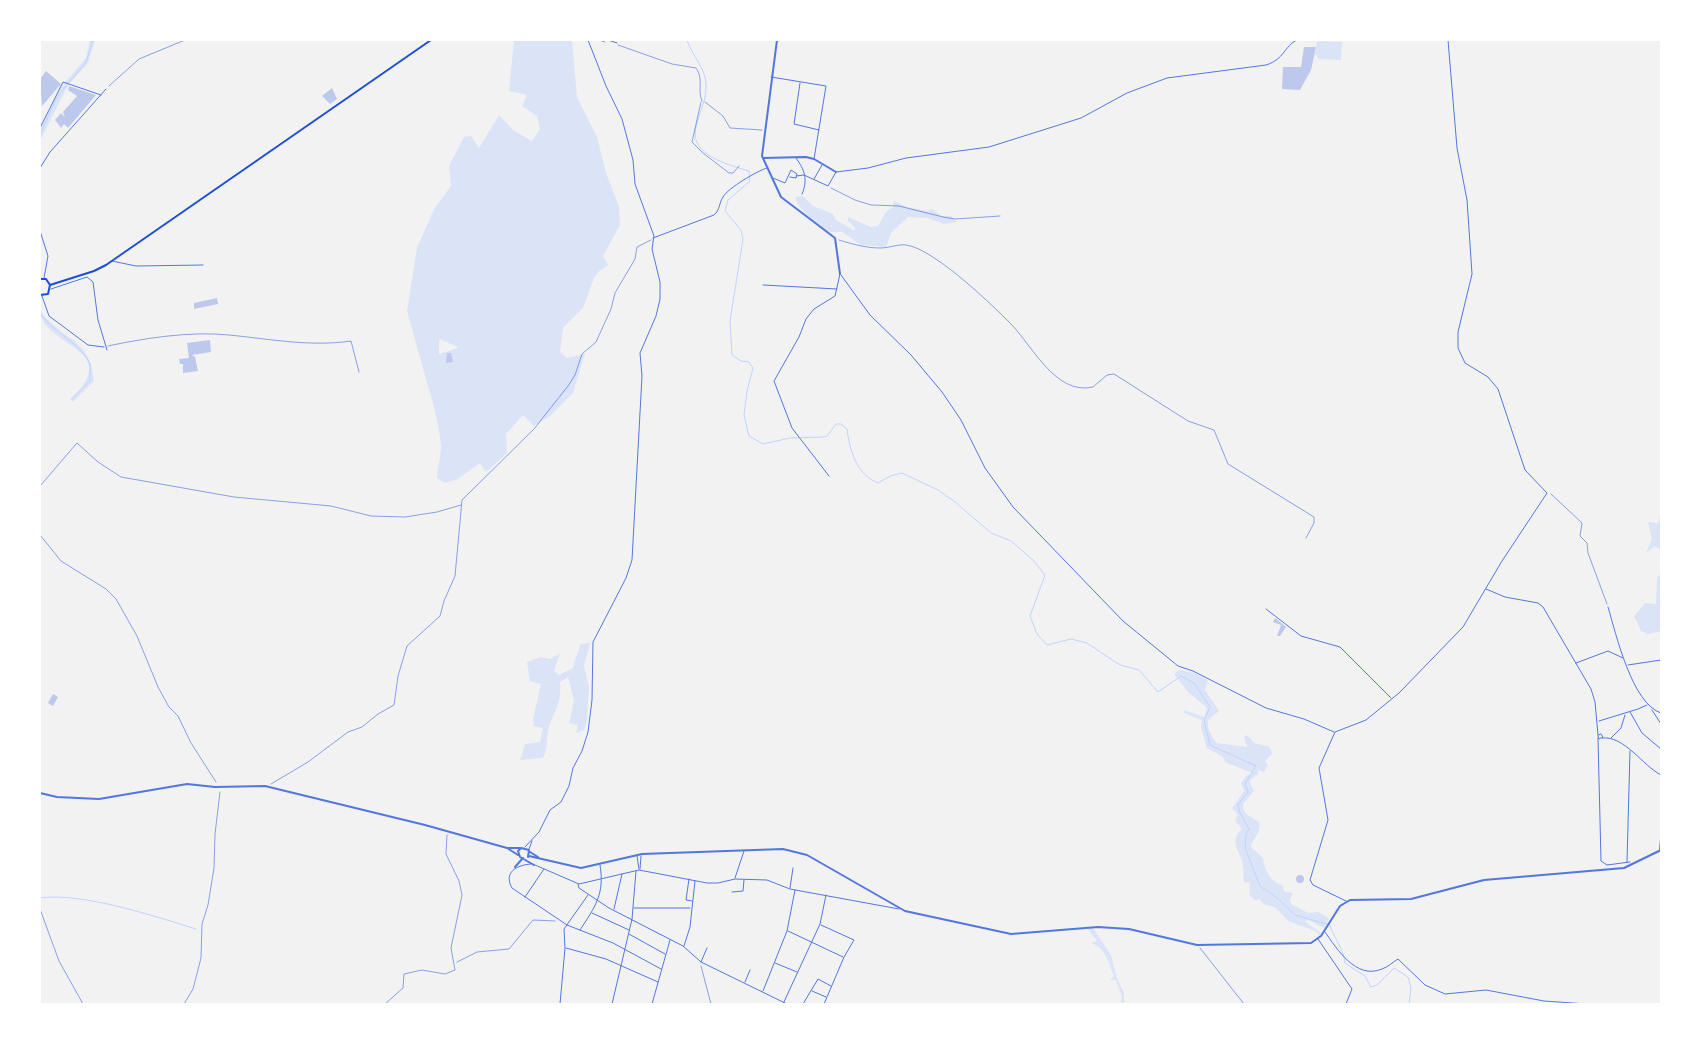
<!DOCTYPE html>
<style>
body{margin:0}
#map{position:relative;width:1701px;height:1044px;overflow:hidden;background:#f2f2f2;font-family:Inter,sans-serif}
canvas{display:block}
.frame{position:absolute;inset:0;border:41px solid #fff;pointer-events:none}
</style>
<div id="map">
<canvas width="1701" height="1044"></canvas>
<div class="frame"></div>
</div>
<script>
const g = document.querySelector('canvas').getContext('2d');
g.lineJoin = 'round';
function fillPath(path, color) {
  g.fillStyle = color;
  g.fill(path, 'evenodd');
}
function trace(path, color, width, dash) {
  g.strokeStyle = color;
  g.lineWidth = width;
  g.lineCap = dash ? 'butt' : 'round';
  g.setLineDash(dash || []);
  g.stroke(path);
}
fillPath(new Path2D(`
 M90,40H95L88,63L68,85L40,141V129L61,87L86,58Z
 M514,40H572L577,97L597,137L606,173L619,207L620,225L603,256L608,265L598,272L594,278L583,308L563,328L560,352L567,358L585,354L573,393L550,416L534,426L523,415L506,434L507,453L486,472L480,463L458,479L445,483L437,478C437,467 441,457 441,447C441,436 433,399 429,390L407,311L417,248L434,209L451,186L449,166L464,137L471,136L479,148L499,115L513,130L532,141L540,129L537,116L522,106L527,95L509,91ZM439,339L458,347V348L439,354Z
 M1317,41L1342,42L1341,60L1319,59L1315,54Z
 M803,196L813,206L833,214L836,220L855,231V228L848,221V217L871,227L878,226L886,212L893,207L894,201L907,207L927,211L932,209L942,216H951L957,222L944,224L928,218L908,217L891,233L886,247L861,245L842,232H829L813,222L799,206L795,197Z
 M40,310C61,341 90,336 94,381L73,402L70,399C127,349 40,346 40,310Z
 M1661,514V550L1655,546L1646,553L1652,539L1648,522L1658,523Z
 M1661,573V631L1648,634L1641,631L1634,616L1645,603L1656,604L1657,578Z
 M590,643L584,666L589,687L587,721L584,730L576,733L578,725L569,723L574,701L568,677L560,682C562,707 553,710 548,731C546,741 548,748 543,758L520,760L525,744L540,742L543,728L534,726L533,719L541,684L530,681L527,662L541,657L550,659L560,653L554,671L559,675L573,668C574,659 579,653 580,644Z
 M1179,670L1195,673L1208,680L1205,690L1219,711L1208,720C1207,729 1211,736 1217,743L1247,747L1244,737L1247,735L1254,743L1270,747L1272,754L1265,761L1268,765L1264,772L1258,770V774L1249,781L1254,791L1243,804C1243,816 1251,816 1259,822C1262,834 1253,837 1251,847L1263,858C1264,869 1270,882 1282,885L1284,891L1293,893L1290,900L1291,904L1308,913L1318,912L1329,918L1324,928L1308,920L1305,922L1320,932L1321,934L1316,939L1319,934L1315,931L1288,921L1276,908L1264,904L1259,899L1256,901L1249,895L1250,883L1244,882C1243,876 1244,872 1243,866C1242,853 1227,843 1242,829L1235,821L1238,815L1232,808L1244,791L1241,783L1246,776L1252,773L1225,762L1223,757L1207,748L1201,727L1202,720L1184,713V710L1204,717L1207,708L1188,692L1174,674Z
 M1093,928L1111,955L1117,978L1124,993V1004H1121L1122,997L1116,980H1110L1114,976C1108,962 1106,948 1091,943L1097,941L1088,929Z`), '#dbe4f7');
trace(new Path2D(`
 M687,40C692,56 706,68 706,85C707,102 696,118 695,134C695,157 733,166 749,171L750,181L728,200L725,211L741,230L743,239L730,321L732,355L741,361L749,362L753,368L747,391L744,415L749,436L763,444L790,438L823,437L827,436L836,424H841L847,429C850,451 856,474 878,483L890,476L902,473L938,490L954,501L991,533L1011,541L1033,560L1045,575L1030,616L1037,634L1047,645L1071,639L1087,643L1120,665L1139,670L1158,692L1181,676L1194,683L1210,707L1204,720L1210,745L1256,766L1245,784L1248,792L1238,804L1240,813L1249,829L1246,834L1245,848L1260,886L1276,897L1295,915L1330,925C1334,939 1344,949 1345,963L1365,976L1371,987L1377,985L1394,968L1408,977L1411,988L1409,1004
 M40,134L57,97L86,62L93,40
 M40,314C54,333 79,342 90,363V381L72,399
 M40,898C82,892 154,916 196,929`), '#bfd3fe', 1);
fillPath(new Path2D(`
 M1304,47H1316L1311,70L1300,90L1282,89L1283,67H1301Z
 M46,71L61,84L42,106L40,79Z
 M69,86L96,95L68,128L64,124L61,128L55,120L61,113L65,117L63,112L77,96L68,90Z
 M332,88L337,99L330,104L322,96Z
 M217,298L218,304L194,309V303Z
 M210,340L211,352L192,355L195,357L198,371L183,373V364H180L179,359L189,358L187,343Z
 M447,353H451L453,362L446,363Z
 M1275,618L1286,627L1280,636H1277L1281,625L1273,622Z
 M53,694L58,697L53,706L48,703Z
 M1296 879a4 4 0 1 1 8 0a4 4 0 1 1-8 0Z`), '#bdc9ec');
trace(new Path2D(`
 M599,40L605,42
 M618,45L672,64L696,68C704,79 697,90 702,101
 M109,86L139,59L185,40
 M701,102L692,142L703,153L729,173H733L739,166
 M705,102L723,116L730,128L762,130
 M831,188L855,200L871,205L899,206L943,217L955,219L1000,216
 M839,240C852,244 866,248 880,248C889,248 898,244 906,245C932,248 987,300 1007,320C1031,342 1054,396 1093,387L1107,375L1114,374L1188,421L1214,430L1228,464L1314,517V523L1306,538
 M108,346C145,338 191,331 229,335C270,339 310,347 351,341L359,372
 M40,486L77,443L98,462L121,477L234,497L331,506L371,516L405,517L437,512L461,505
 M1551,494L1582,523L1580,536L1587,543L1588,553L1607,604
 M40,535L61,561L106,589L116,599L137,636L158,687L169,707L178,716L191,743L216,782
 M271,784L308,762L348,732L362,727L378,714L394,705L398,676L407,646L440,616L444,601L455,576L462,500L534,429L568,386L575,375L582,354L596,342L611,309L615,293L635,259L637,247L651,240
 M40,909L59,961L83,1004
 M1200,948L1244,1004
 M457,962L477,952L509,949L533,920L555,921
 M701,966L711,1004
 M184,1004L193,989L201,958L202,924L208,905L214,868L215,834L220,792
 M385,1004L403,988L404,974L422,970L445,974L455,970L451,948L462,895L459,881L446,854L447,835`), '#1d4ed8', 0.5);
trace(new Path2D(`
 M608,40L617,43
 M1304,40H1313
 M771,77L826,86L814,159
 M800,83L794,124L819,130
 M40,128L63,82L101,95
 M796,158C805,170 808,180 802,194
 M40,168L50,152L106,89
 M796,176L804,175L828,186L836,172L868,168L906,158L989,147L1081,118L1127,93L1167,78L1266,65C1285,59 1284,46 1297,40
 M773,178L785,183L791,170L797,174L796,178L790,177
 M814,179L822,165
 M40,231L48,256L44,278
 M653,238L714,215C720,210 719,203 723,197C728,188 757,171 767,168
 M112,261L136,266L203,265
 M841,275L870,315L911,355L942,392L961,420L985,468L1013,507L1123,621L1178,666L1193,671L1266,708L1304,719L1334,732
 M763,285L837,289
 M51,289L87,277L93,282L98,320L107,350
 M42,296L49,316L88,345L104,347
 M829,476L792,428L774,381L799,337L806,319L814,309L835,296L840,274
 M1486,589L1505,597L1538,603L1543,607L1591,689L1595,702L1598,735
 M1608,607C1616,634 1632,704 1661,713
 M1266,609L1301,636L1340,647L1391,698
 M1576,663L1608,651L1623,658
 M1628,665L1661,660
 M1652,710L1661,724
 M1630,712L1642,733L1661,749
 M1599,721L1638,709L1647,705
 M1601,734L1603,737L1599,739L1598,736Z
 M1598,738L1601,861L1607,865L1630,862
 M1602,738C1624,735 1643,766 1661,775
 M1611,738L1621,728L1625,715
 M525,847L539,832L550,810L561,802L569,786L573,768L582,751L588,732L592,700L593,642L626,578L632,560L642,376L640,353L656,316L660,299V282L652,249L654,236L635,184L633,160L622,119L606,86L588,40
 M529,849L532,841
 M637,856L639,869
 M1627,862L1630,751
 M531,864C517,865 503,872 512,888L567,925L613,943L661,969
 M535,865L579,884L639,870L707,883H718L735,879L767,880L790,889L899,909
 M640,869L641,856
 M735,878L744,851
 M689,879L686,900L692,901
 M578,884L579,888L609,908L683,946L701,962L787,1004
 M790,888L793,868
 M732,892L743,891L744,880
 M525,897L544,869
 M1346,901L1313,885L1310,880L1328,820L1319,768L1335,732L1366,720L1399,693L1463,627L1502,561L1547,493L1525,470L1498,389L1488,377L1465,363L1458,348V332L1472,274L1467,200L1457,148L1448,40
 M634,908H690
 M614,909L622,874
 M592,913L629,930
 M821,925L854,940L844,957L824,1004
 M580,930C595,907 605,894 600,865
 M788,931L843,957
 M1325,932C1337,949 1356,980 1382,969C1388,967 1393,962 1398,959L1425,985L1445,994L1486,990L1544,1001L1587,1004
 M629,934L665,954
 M1318,939L1352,989L1346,1004
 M684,946L690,927L695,881
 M566,948L606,959L658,982
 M701,962L707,948
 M775,963L797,972
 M745,982L750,970
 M763,991L787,931L795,890
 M812,991L826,997
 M560,1004L565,948L564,929L588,895
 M612,1004L632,919L636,871
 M652,1004L670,940
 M783,1004L820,924L826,895
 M803,1004L818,979L831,986`), '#5277de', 1);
trace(new Path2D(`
 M777,40L762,156L781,197L835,238L840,274
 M763,158L806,157L814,159L836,172
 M40,793L57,797L99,799L187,784L215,787L265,786L425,825L507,848L518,855
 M507,848H520
 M1660,850L1661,839
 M530,852L538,857
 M529,856L581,868L642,854L783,849L807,855L905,911L1011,934L1098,927L1129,929L1197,945L1311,943L1321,936L1340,906L1350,900L1411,899L1484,880L1624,868L1661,850
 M528,857L529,850L521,848L518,851L520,857L534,865
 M515,867L523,858`), '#5277de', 2);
trace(new Path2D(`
 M40,279H46L50,285
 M50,285L94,271L106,265L431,40
 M40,295L48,294L50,285`), '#1d4ed8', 2);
</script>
